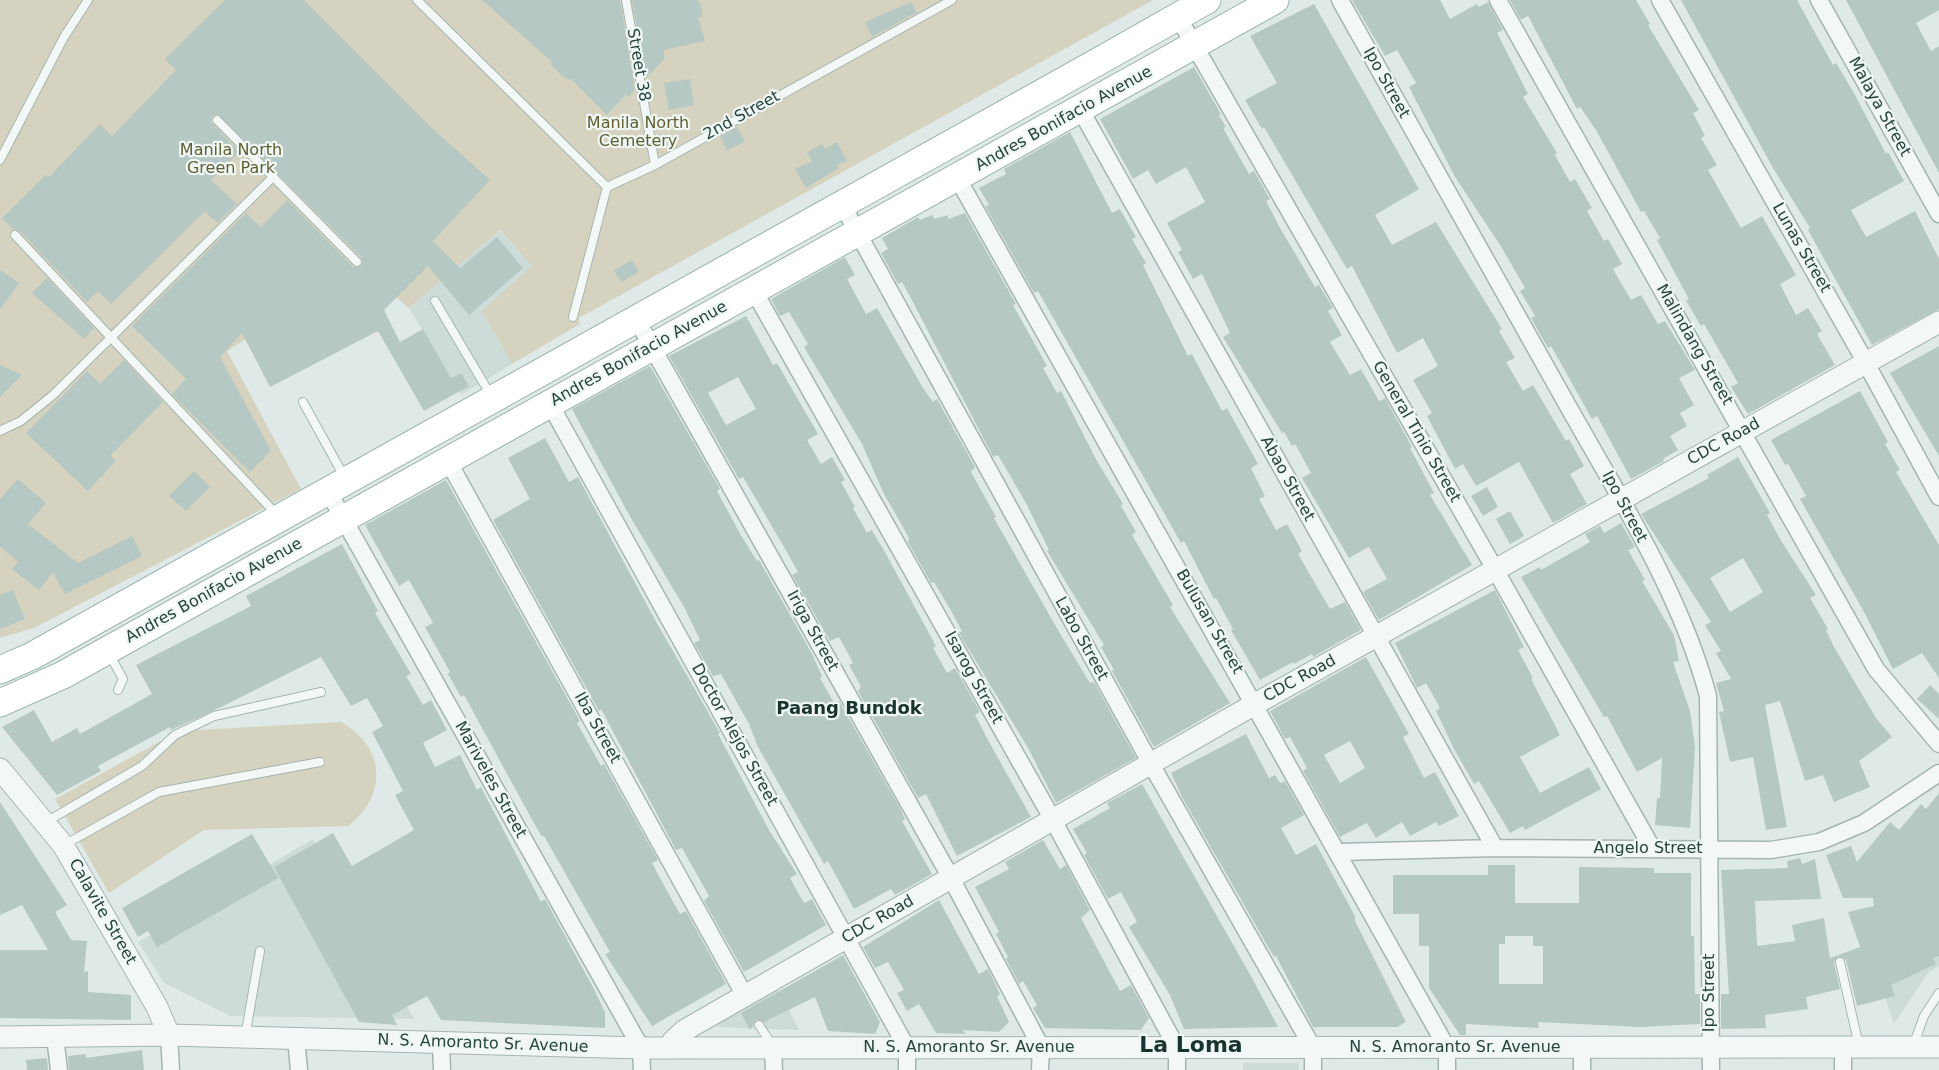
<!DOCTYPE html>
<style>
body{margin:0}
canvas{display:block;background:#dfeae8}
</style>
<canvas width="1939" height="1070"></canvas>
<script>
const g = document.querySelector('canvas').getContext('2d');
g.lineJoin = 'round';
function fillPath(path, color) {
  g.fillStyle = color;
  g.fill(path, 'evenodd');
}
function trace(path, color, width, dash) {
  g.strokeStyle = color;
  g.lineWidth = width;
  g.lineCap = dash ? 'butt' : 'round';
  g.setLineDash(dash || []);
  g.stroke(path);
}
function label(font, color, halo, rows, align = 'center') {
  g.font = font + ' "DejaVu Sans",sans-serif';
  g.lineWidth = 4.5;
  g.setLineDash([]);
  g.textBaseline = 'middle';
  g.strokeStyle = halo;
  g.fillStyle = color;
  for (const [text, x, y, turn = 0] of rows) {
    g.save();
    g.translate(x, y);
    g.rotate((+turn || 0) * Math.PI / 180);
    g.textAlign = isNaN(turn) ? turn : align;
    if (halo) g.strokeText(text, 0, 0);
    g.fillText(text, 0, 0);
    g.restore();
  }
}
fillPath(new Path2D(`
 M499,230L533,266L482,311L512,364L461,395L409,308Z
 M313,839L414,1019L230,1016L164,983L138,942Z
 M1939,852V966L1928,973L1894,1024L1864,934Z
 M778,989L799,1030L717,1027L723,1019Z
 M1243,1063H1299V1070H1243Z`), '#cddcd9');
fillPath(new Path2D(`
 M0,0H1153L579,318L580,324L512,364L482,311L532,266L500,230L409,308L361,266L227,351L301,489L34,628L0,638Z
 M341,722C386,747 388,796 348,826L204,830L109,893L55,799L179,731Z`), '#d5d3bf');
fillPath(new Path2D(`
 M225,0H304L432,128L490,180L433,241L460,268L497,237L523,268L469,315L428,266L384,310L400,342L423,329L451,378L461,373L469,386L424,411L378,331L270,387L242,333L220,357L271,451L250,472L172,394L186,379L132,326L246,213L261,227L287,200L353,267L362,266V258L218,114L212,116L211,122L239,152L211,180L237,204L217,223L205,211L111,304L98,291L87,302L20,231L13,229L2,218L46,175L49,177L100,124L112,136L176,70L165,59Z
 M482,0H620L635,89L629,97L626,94L607,115L570,78L569,80L562,76L550,64L552,62Z
 M632,0H697L700,2L703,17H698L705,41L663,50L665,58L646,78Z
 M1352,0H1440L1450,19L1477,4L1479,7L1488,2L1503,30L1497,33L1528,94L1523,97L1557,153L1555,155L1570,182L1575,179L1592,208L1587,211L1604,241L1608,239L1622,264L1613,269L1631,300L1641,295L1658,324L1665,321L1695,370L1679,378L1694,405L1680,413L1687,426L1670,436L1678,450L1663,459L1664,461L1631,479L1597,416L1592,419L1551,346L1548,348L1531,318L1535,316L1520,291L1525,288L1502,248L1455,177L1409,87L1416,83L1397,50L1385,56Z
 M1510,0H1636L1650,24L1648,25L1699,110L1693,113L1705,136L1701,138L1717,165L1708,170L1741,228L1762,216L1796,275L1780,284L1796,315L1808,308L1822,331L1817,334L1835,365L1748,414L1731,387L1738,383L1704,324L1701,326L1686,301L1689,299L1657,240L1660,238L1644,211L1641,212L1596,130L1580,107L1577,109L1528,16L1521,20Z
 M1681,0H1797L1833,65L1836,63L1854,93L1886,154L1888,152L1904,181L1851,210L1866,237L1915,211L1939,259V309L1872,345L1808,230L1810,228L1773,168Z
 M1846,0H1939V10L1916,23L1931,51L1939,46V173Z
 M911,2L917,12L872,37L865,22Z
 M1314,4L1419,189L1375,215L1392,245L1436,222L1502,329L1499,331L1515,358L1506,362L1523,391L1533,385L1566,441L1569,439L1584,466L1570,474L1587,504L1553,523L1519,462L1476,486L1463,464L1455,469L1427,416L1432,413L1413,380L1438,366L1423,338L1397,353L1352,266L1347,269L1264,127L1262,129L1245,100L1277,83L1250,36Z
 M1194,67L1221,114L1219,115L1226,127L1223,128L1249,174L1254,171L1270,199L1266,201L1280,228L1315,287L1319,285L1333,308L1328,311L1342,335L1330,342L1350,375L1361,369L1379,401L1385,398L1412,447L1410,448L1434,493L1430,495L1472,565L1379,620L1363,592L1387,579L1369,547L1349,558L1302,478L1311,473L1295,444L1292,446L1284,432L1282,433L1223,337L1230,333L1202,274L1193,279L1178,252L1182,250L1167,223L1205,202L1186,167L1156,184L1148,170L1133,179L1100,119Z
 M690,79L694,105L669,110L664,83Z
 M737,127L745,141L727,151L720,136Z
 M1070,132L1112,213L1120,209L1136,237L1132,239L1146,263L1143,265L1188,356L1192,354L1222,411L1227,408L1258,464L1251,468L1265,496L1259,499L1276,530L1287,524L1302,551L1298,554L1330,609L1345,602L1361,630L1313,657L1312,654L1294,664L1293,662L1260,680L1231,630L1233,629L1216,598L1214,599L1184,541L1181,543L1038,291L1034,293L985,206L989,205L979,188L1006,174L1004,169Z
 M837,142L847,161L837,165L839,168L806,188L795,169L812,161L807,152L822,144L825,149Z
 M965,213L1016,304L1013,305L1047,366L1043,368L1057,393L1061,391L1097,461L1123,504L1121,506L1136,532L1132,535L1173,605L1170,607L1230,703L1154,747L1112,671L1114,670L1101,647L1104,645L1047,551L1049,550L1027,505L998,455L993,457L914,304L902,282L898,284L881,253L888,249L882,238L918,217L920,220L932,215L934,219L948,215V219Z
 M845,257L855,275L847,279L866,314L877,308L923,388L933,402L937,399L975,467L971,472L996,517L994,518L1062,637L1090,683L1094,682L1136,758L1056,803L1028,748L959,633L962,631L950,609L934,582L931,583L908,542L909,538L883,492L862,444L804,347L808,344L789,312L780,316L771,299Z
 M632,260L639,272L621,282L614,270Z
 M0,270L19,283L0,310Z
 M47,278L94,328L84,339L32,293Z
 M746,316L773,365L777,363L818,434L807,440L821,464L832,457L845,480L841,482L855,507L853,508L867,533L872,530L886,554L936,646L933,648L947,673L955,668L980,712L975,715L988,740L1031,817L957,856L926,794L918,798L858,691L861,687L849,665L853,663L839,637L830,641L792,575L798,572L784,547L743,477L739,479L669,356ZM738,377L756,409L726,425L708,393Z
 M1939,346V456L1890,373Z
 M124,360L163,402L110,456L116,461L88,491L26,433L87,371L100,384Z
 M0,365L22,375L0,397Z
 M650,366L720,489L717,491L742,537L757,561L759,560L811,652L822,676L820,678L834,703L839,701L900,808L905,819L902,821L932,874L895,895L891,889L854,909L828,861L824,864L757,745L749,724L721,674L713,676L694,643L700,640L684,607L628,513L572,409Z
 M1860,391L1888,442L1885,444L1900,470L1896,472L1939,545V678L1922,653L1893,669L1864,612L1800,499L1806,496L1788,464L1785,465L1771,440Z
 M545,438L569,482L578,477L654,618L720,733L718,734L769,830L797,874L790,878L804,903L812,899L826,925L744,972L704,901L709,896L682,848L676,850L601,709L599,711L493,520L530,499L508,458Z
 M1738,457L1770,513L1767,515L1780,539L1816,595L1810,598L1828,629L1826,630L1834,647L1876,718L1892,737L1859,761L1870,787L1834,802L1823,775L1805,781L1780,701L1765,705L1787,827L1766,830L1753,757L1730,762L1719,712L1724,711L1716,683L1731,679L1716,653L1721,651L1705,625L1711,622L1641,514L1709,478L1707,475ZM1743,558L1763,592L1730,612L1710,578Z
 M194,471L210,487L186,511L169,496Z
 M18,479L46,503L28,524L78,563L132,536L142,556L65,594L53,572L39,590L12,569L18,562L0,546V499Z
 M446,480L580,721L577,723L601,766L604,764L658,860L652,863L666,889L680,914L686,911L725,982L726,984L652,1026L605,954L610,952L544,836L542,837L530,816L464,695L461,697L448,674L450,672L425,627L433,623L409,580L399,586L365,525Z
 M1487,487L1498,507L1483,516L1471,496Z
 M1510,511L1524,536L1510,544L1496,519Z
 M1621,523L1635,547L1628,550L1645,580L1642,581L1674,635L1679,661L1673,662L1690,711L1695,747L1690,828L1655,825L1657,798H1660L1662,758L1637,772L1607,716L1604,717L1521,577L1540,567L1541,570L1590,542L1585,534L1600,526L1604,533Z
 M342,544L378,611L375,613L411,674L406,676L423,705L431,700L447,730L423,743L435,767L460,755L477,790L481,787L541,902L545,899L594,989L605,1012V1028L441,1020L427,996L392,1015L397,1025L359,1022L274,867L333,833L352,866L414,830L395,795L403,791L372,732L383,726L367,698L351,706L321,657L219,708L171,730L170,727L98,766L101,771L57,795L2,727L34,710L52,742L77,728L80,734L152,694L136,665L251,606L246,596Z
 M13,590L25,619L0,629V595Z
 M1495,590L1524,647L1518,650L1533,678L1531,679L1560,735L1520,757L1540,793L1589,767L1601,789L1525,830L1523,826L1510,833L1479,781L1474,784L1454,749L1436,711L1440,708L1426,683L1417,688L1395,643Z
 M1366,657L1409,734L1403,737L1424,778L1435,772L1459,816L1439,826L1436,822L1410,836L1402,822L1376,838L1367,823L1340,837L1303,771L1307,768L1290,737L1285,739L1270,711ZM1350,741L1365,768L1340,783L1324,755Z
 M1930,685L1939,694V719L1917,699Z
 M1246,734L1269,778L1275,775L1280,783L1285,781L1304,815L1281,828L1296,855L1316,844L1356,918L1354,919L1406,1022L1397,1027H1313L1276,956L1274,957L1182,797L1171,773Z
 M1142,784L1252,978L1278,1027L1184,1029L1170,995L1129,927L1137,922L1121,892L1108,899L1084,855L1087,853L1073,829L1110,808L1107,803Z
 M1939,793V956L1933,958L1936,964L1891,985L1895,996L1857,1006L1846,960L1838,956L1834,963L1840,989L1806,997L1808,1009L1765,1015L1766,1028L1721,1029V994H1729L1721,870L1788,868L1787,861L1800,858L1802,864L1815,859L1821,899L1755,901L1757,946L1795,941L1792,925L1824,918L1830,958L1860,947L1848,912L1874,906L1873,898H1843L1826,855L1851,846L1857,862L1890,822L1899,830L1921,804L1926,809Z
 M0,802L67,905L55,912L71,940L87,941L84,972L88,971V992L131,995V1020L0,1018V950H48L22,905L0,915Z
 M252,834L278,878L157,947L148,931L138,937L122,908Z
 M1043,840L1060,869L1066,865L1090,910L1081,918L1120,991L1131,985L1149,1018L1141,1030L1045,1028L1033,1008L1037,1005L1023,981L1019,984L1006,959L1008,957L996,934L999,932L975,887L1009,869L1005,862Z
 M1488,865H1515V903H1579V867L1654,868V873H1691V936H1694L1695,994H1700V1024L1640,1027L1538,1022L1539,1028L1466,1024V1035H1460L1429,988V946H1419V914H1393V875H1488ZM1505,936H1533V946H1543V984H1499V944H1505Z
 M939,900L979,974L988,969L996,985L1000,995L997,996L1009,1022L999,1032L963,1030L965,1034L936,1033L919,1004L907,1011L897,993L904,990L888,962L875,968L863,947Z
 M843,955L880,1022L875,1034L828,1031L815,997L764,1022L756,1019L750,1030L741,1013Z
 M142,1050L144,1070H69L68,1056L86,1054V1058Z
 M47,1058L48,1070H27L26,1060Z`), '#b6c8c4');
const service = new Path2D(`
 M417,0L607,187
 M626,0L655,165
 M217,120L357,262
 M0,160L64,37L88,0
 M607,187L655,165L952,0
 M15,235L279,517
 M435,301L493,399
 M573,317L607,187
 M303,402L346,480
 M0,431L21,421L53,395L273,177
 M109,654L123,679L118,690
 M46,822L142,766L175,735L214,716L321,692
 M64,845L159,792L320,762
 M1840,962L1859,1046
 M759,1025L772,1045
 M245,1037L260,951
 M1913,1046L1924,1016L1939,993`);
const minor = new Path2D(`
 M1340,0C1414,133 1489,266 1564,399C1616,492 1681,593 1708,696L1711,1070
 M1498,0L1876,669L1939,744
 M1660,0L1866,363L1939,497
 M1819,0L1939,214
 M1178,17L1496,571L1652,848
 M1080,109L1495,848
 M958,179L1447,1048V1070
 M844,208L1151,764L1313,1048V1070
 M754,291L1053,820L1177,1048V1070
 M638,322L951,878L1041,1047L1040,1070
 M550,404L907,1048V1070
 M448,461L745,996
 M329,493L641,1048L642,1070
 M1338,852L1495,848L1771,850L1819,842L1864,823L1939,773
 M169,1035L171,1070
 M55,1036L59,1070
 M296,1038L299,1070
 M441,1043L442,1070
 M1843,1047V1070
 M773,1048L774,1070
 M1582,1070V1048`);
const tertiary = new Path2D(`
 M0,769L63,845L157,1007L169,1035
 M0,1037L169,1035L641,1048L1939,1047
 M670,1048L673,1041L685,1030L1255,704L1939,322`);
const primary = new Path2D(`
 M0,670L32,656C426,440 817,221 1207,0
 M0,703L63,675L1275,0`);
trace(service, '#a4b5b1', 10);
trace(minor, '#a4b5b1', 19);
trace(tertiary, '#a4b5b1', 23);
trace(primary, '#9db7b1', 29);
trace(service, '#f3f8f7', 8);
trace(minor, '#f3f8f7', 16);
trace(tertiary, '#f3f8f7', 21);
trace(primary, '#fff', 27);
label('16px', '#26433d', '#eff7f5', [
 ["Street 38",638,65,80],
 ["Ipo Street",1386,83,61],
 ["Malaya Street",1879,107,61],
 ["2nd Street",742,116,-29],
 ["Andres Bonifacio Avenue",1064,119,-29],
 ["Lunas Street",1801,248,60],
 ["Malindang Street",1694,345,60],
 ["Andres Bonifacio Avenue",639,354,-29],
 ["General Tinio Street",1416,432,60],
 ["CDC Road",1724,442,-29],
 ["Abao Street",1287,479,61],
 ["Ipo Street",1624,507,62],
 ["Andres Bonifacio Avenue",214,591,-29],
 ["Bulusan Street",1209,622,60],
 ["Iriga Street",812,631,61],
 ["Labo Street",1081,639,61],
 ["Isarog Street",973,678,61],
 ["CDC Road",1300,679,-29],
 ["Iba Street",597,728,61],
 ["Doctor Alejos Street",734,735,61],
 ["Mariveles Street",490,780,61],
 ["Angelo Street",1648,849],
 ["Calavite Street",102,912,60],
 ["CDC Road",878,920,-30],
 ["Ipo Street",1710,993,-90],
 ["N. S. Amoranto Sr. Avenue",483,1044,2],
 ["N. S. Amoranto Sr. Avenue",969,1048],
 ["N. S. Amoranto Sr. Avenue",1455,1048]
]);
label('16px', '#615f32', '#eff7f5', [
 ["Manila North",638,124],
 ["Cemetery",638,142],
 ["Manila North",231,151],
 ["Green Park",231,169]
]);
label('bold 18px', '#19342f', '#eff7f5', [
 ["Paang Bundok",849,709]
]);
label('bold 22px', '#19342f', '#eff7f5', [
 ["La Loma",1191,1046]
]);
</script>
